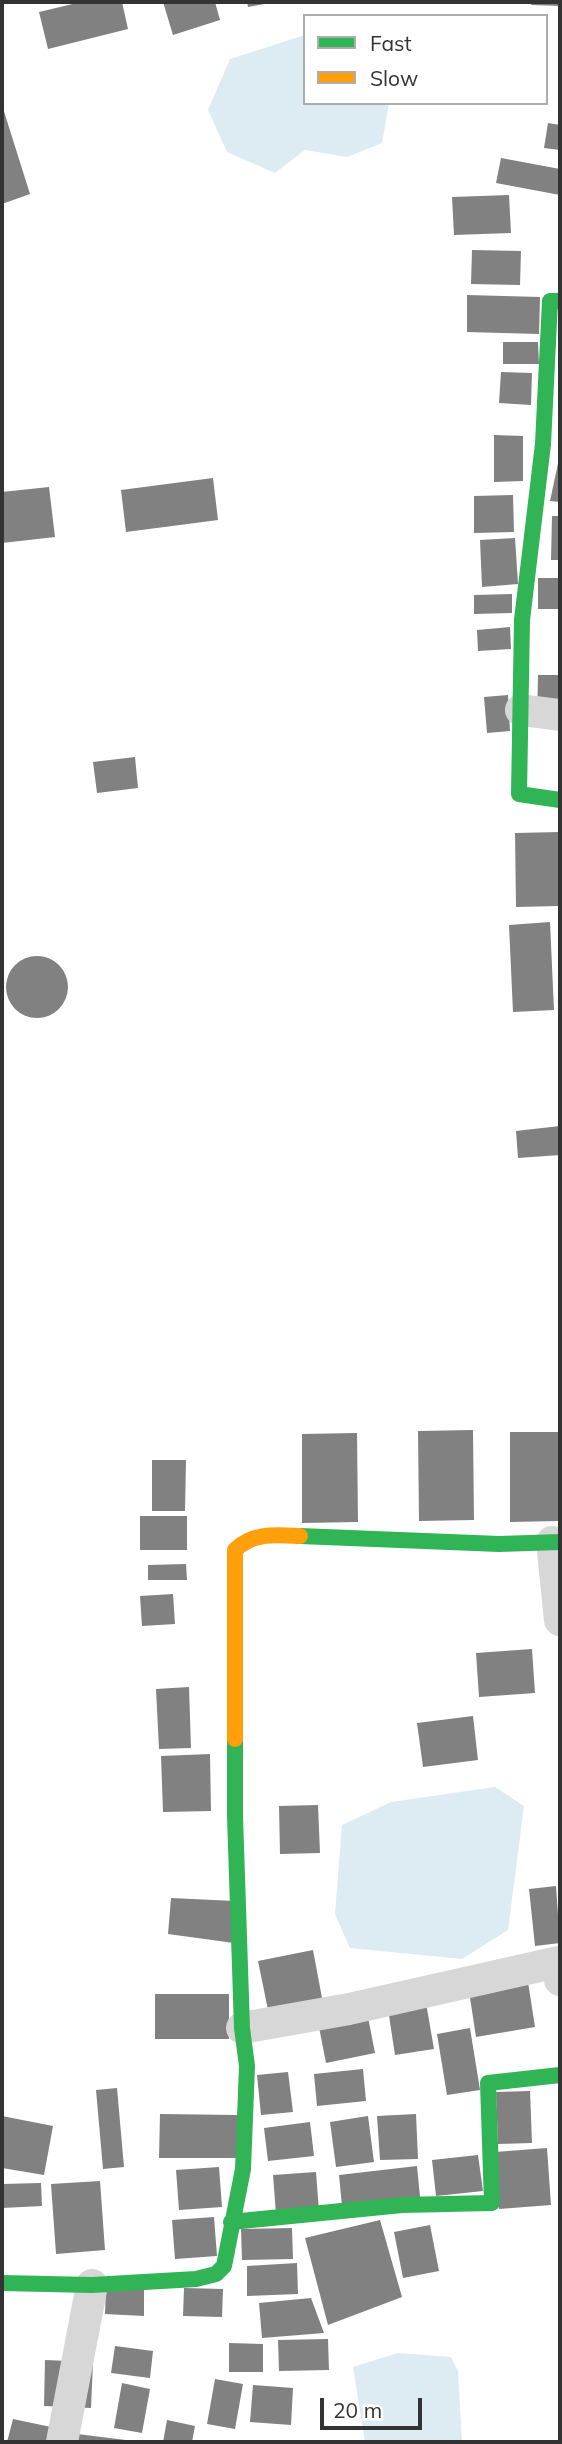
<!DOCTYPE html>
<style>
body{margin:0}
#map{position:relative;width:562px;height:2444px;overflow:hidden;background:#fff;font-family:Mulish,sans-serif}
canvas{display:block}
.frame{position:absolute;inset:0;border:4px solid #333;pointer-events:none}
.legend{position:absolute;left:303px;top:14px;width:245px;height:91px;box-sizing:border-box;background:#fff;border:2px solid #adadad;margin:0;padding:9px 12px;list-style:none;font-size:21px;color:#333}
.legend li{display:flex;align-items:center;gap:14px;height:35px}
.legend b{width:35px;border:2px solid #adadad}
.scale{position:absolute;left:320px;top:2398px;width:102px;height:32px;box-sizing:border-box;border:4px solid #333;border-top:0;padding-left:9px;font-size:21px;line-height:24px;white-space:nowrap;color:#333;-webkit-text-stroke:5px #fff;paint-order:stroke}
</style>
<div id="map">
<canvas width="562" height="2444"></canvas>
<div class="frame"></div>
<ul class="legend">
<li><b style="height:9px;background:#30b455"></b>Fast</li>
<li><b style="height:9px;background:#ff9f0a"></b>Slow</li>
</ul>
<div class="scale">20 m</div>
</div>
<script>
const g = document.querySelector('canvas').getContext('2d');
g.lineJoin = 'round';
function fillPath(path, color) {
  g.fillStyle = color;
  g.fill(path, 'evenodd');
}
function trace(path, color, width, dash) {
  g.strokeStyle = color;
  g.lineWidth = width;
  g.lineCap = dash ? 'butt' : 'round';
  g.setLineDash(dash || []);
  g.stroke(path);
}
fillPath(new Path2D(`
 M305,35V103H389L382,143L347,157L305,150L275,173L227,152L208,110L230,59Z
 M495,1787L524,1806L508,1930L462,1959L350,1948L335,1914L342,1825L391,1802Z
 M398,2353L451,2357L458,2371L462,2442H365L353,2367Z`), '#ddebf3');
fillPath(new Path2D(`
 M81,2H122L128,29L48,49L39,12Z
 M163,2H215L220,20L173,35Z
 M247,2H270V3L248,7Z
 M532,2H560V6L531,5Z
 M2,105L30,194L2,204Z
 M548,123L560,125V150L544,148Z
 M501,158L560,169V195L496,183Z
 M509,195L511,233L454,235L452,197Z
 M472,250L521,251L520,285L471,284Z
 M467,295L540,297L539,334L467,332Z
 M503,342H538L539,364H503Z
 M501,372L532,373L531,405L499,403Z
 M494,435L523,436V481L494,482Z
 M560,454V502L550,501Z
 M213,478L218,520L126,532L121,490Z
 M49,487L55,537L2,543V492Z
 M513,495L514,532L474,533V496Z
 M552,516H560V560H551Z
 M515,538L518,584L482,587L480,540Z
 M538,578H560V609H538Z
 M512,594V613L474,614V595Z
 M510,627L511,649L478,651L477,630Z
 M538,675H560V720H537Z
 M508,695L510,731L487,733L484,697Z
 M135,757L138,788L97,793L93,762Z
 M560,832V906L516,907L515,833Z
 M550,922L554,1010L513,1012L509,925Z
 M6 987a31 31 0 1 1 62 0a31 31 0 1 1-62 0Z
 M560,1126V1155L518,1158L516,1131Z
 M473,1430L474,1520L419,1521L418,1431Z
 M510,1432H560V1521L510,1522Z
 M357,1433L358,1522L302,1523V1434Z
 M152,1460H186L185,1511H152Z
 M140,1516H187V1550H140Z
 M186,1564L187,1580H148V1565Z
 M173,1594L175,1624L142,1626L140,1596Z
 M532,1649L535,1693L479,1697L476,1653Z
 M189,1687L191,1748L159,1749L156,1689Z
 M473,1716L478,1760L423,1767L417,1723Z
 M210,1754L211,1811L163,1812L161,1756Z
 M318,1805L320,1853L280,1854L279,1806Z
 M556,1886L560,1943L535,1946L529,1889Z
 M171,1898L235,1901L234,1943L168,1934Z
 M313,1950L322,1998L268,2010L258,1961Z
 M528,1982L535,2027L476,2037L469,1991Z
 M155,1994H229V2039H155Z
 M426,2003L434,2049L395,2055L388,2009Z
 M367,2012L375,2053L326,2063L318,2022Z
 M470,2028L480,2090L447,2095L437,2034Z
 M363,2069L366,2101L317,2106L314,2074Z
 M288,2072L293,2112L261,2115L257,2075Z
 M117,2088L124,2167L103,2169L96,2090Z
 M530,2091L532,2143L498,2144L496,2092Z
 M160,2114L238,2115V2158H159Z
 M416,2114L418,2159L380,2160L377,2116Z
 M2,2116L53,2126L44,2175L2,2168Z
 M368,2116L374,2162L336,2167L330,2122Z
 M310,2122L314,2156L268,2161L264,2128Z
 M547,2148L551,2205L499,2209L495,2152Z
 M478,2155L483,2191L436,2196L432,2160Z
 M417,2166L420,2197L342,2206L339,2175Z
 M219,2167L222,2207L179,2210L176,2170Z
 M316,2172L319,2211L276,2214L273,2175Z
 M100,2181L105,2250L56,2254L51,2184Z
 M41,2183L42,2206L2,2208V2184Z
 M214,2217L217,2256L175,2259L172,2220Z
 M380,2220L402,2297L328,2325L305,2238Z
 M430,2225L439,2271L403,2278L394,2232Z
 M292,2228L293,2259L242,2260L241,2229Z
 M297,2263L298,2294L247,2296V2266Z
 M106,2287L144,2288V2316L105,2314Z
 M184,2288L223,2289L222,2317L183,2316Z
 M311,2298L324,2333L262,2338L259,2303Z
 M328,2339L329,2370L279,2371L278,2340Z
 M229,2343L263,2344V2372H229Z
 M115,2346L153,2351L150,2378L111,2373Z
 M45,2360L93,2362L91,2408L44,2406Z
 M215,2379L243,2384L235,2429L207,2424Z
 M122,2383L150,2389L142,2433L114,2428Z
 M253,2385L293,2388L291,2425L250,2422Z
 M13,2419L51,2427L47,2442H7Z
 M167,2420L195,2426L192,2442H163Z
 M77,2434L134,2441V2442H76Z`), '#818181');
trace(new Path2D(`
 M521,710L560,715
 M552,1542L560,1620
 M242,2028L349,2009L558,1962L560,1980
 M62,2442L92,2285`), '#d7d7d7', 32);
trace(new Path2D(`
 M560,301H550L543,444L522,620L519,794L560,800
 M300,1536L499,1544L560,1542
 M231,2222L402,2205L492,2203L488,2083L560,2075
 M2,2283L92,2285L196,2279L216,2274L224,2266L243,2169L247,2066L242,2028L235,1816V1739`), '#30b455', 16);
trace(new Path2D(`
 M235,1739V1550C253,1532 276,1535 300,1536`), '#ff9f0a', 16);
</script>
